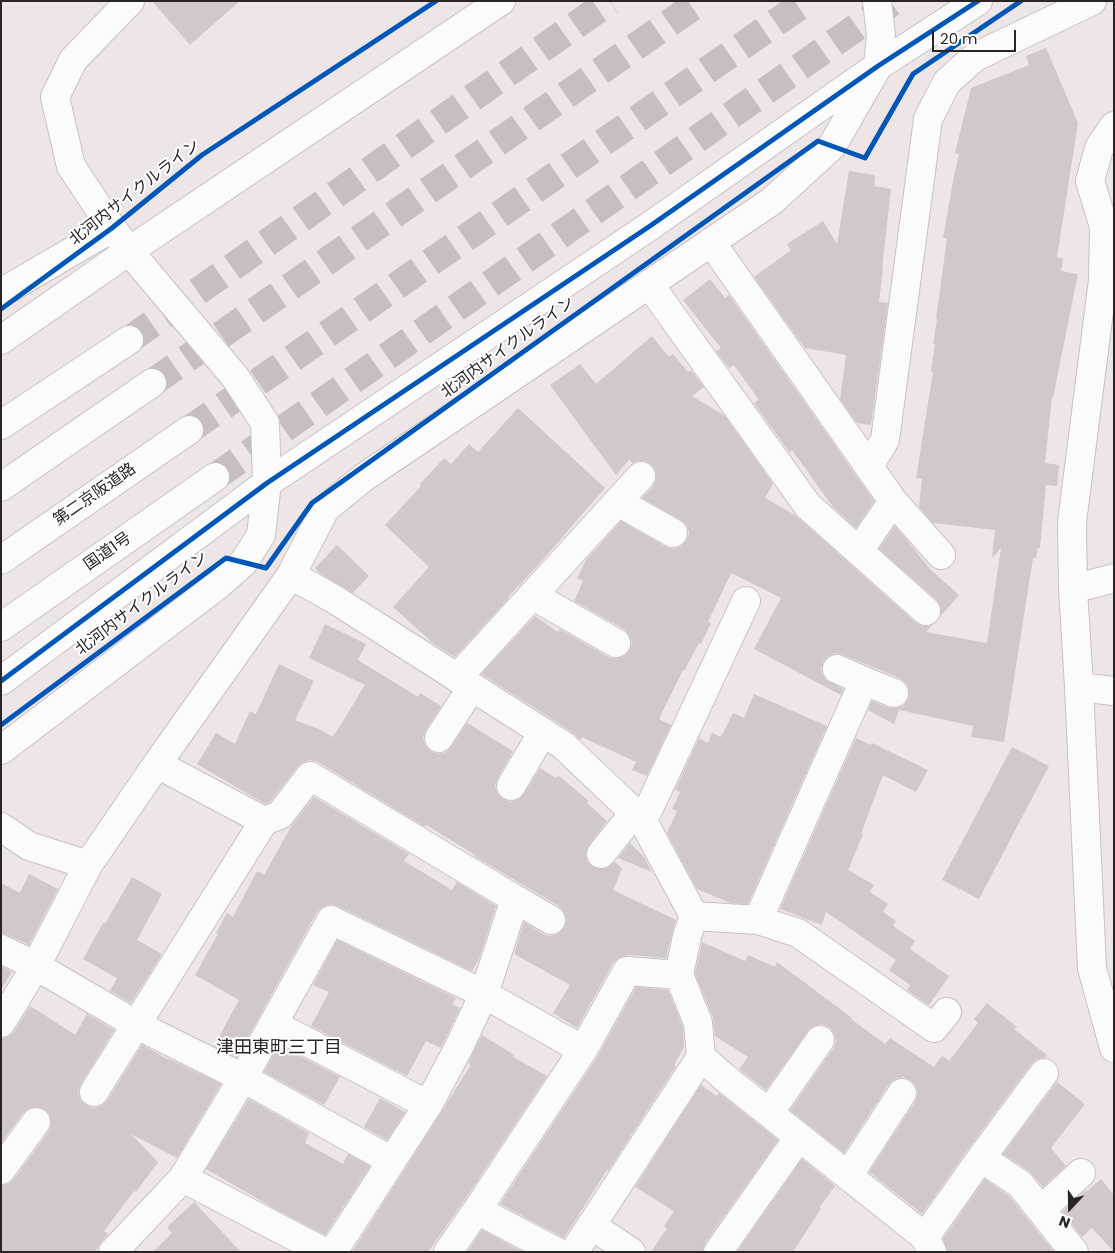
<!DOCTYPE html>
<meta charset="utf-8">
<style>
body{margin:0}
#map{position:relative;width:1115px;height:1253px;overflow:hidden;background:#eee5e7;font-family:Poppins,sans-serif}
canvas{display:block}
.frame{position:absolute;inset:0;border:2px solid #2a2425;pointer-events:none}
.north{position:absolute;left:1045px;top:1183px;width:50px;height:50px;-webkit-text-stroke:4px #fff;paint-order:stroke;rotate:201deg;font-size:14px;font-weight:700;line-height:20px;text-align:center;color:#2a2425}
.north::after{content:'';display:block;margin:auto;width:18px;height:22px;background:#2a2425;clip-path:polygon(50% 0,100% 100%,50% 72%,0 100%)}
.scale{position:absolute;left:932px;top:30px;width:84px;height:22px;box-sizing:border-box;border:2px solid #2a2425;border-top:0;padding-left:6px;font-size:15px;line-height:18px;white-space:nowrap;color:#2a2425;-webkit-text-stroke:4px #fff;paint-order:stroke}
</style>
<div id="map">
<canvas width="1115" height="1253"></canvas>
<div class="frame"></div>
<div class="north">N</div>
<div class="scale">20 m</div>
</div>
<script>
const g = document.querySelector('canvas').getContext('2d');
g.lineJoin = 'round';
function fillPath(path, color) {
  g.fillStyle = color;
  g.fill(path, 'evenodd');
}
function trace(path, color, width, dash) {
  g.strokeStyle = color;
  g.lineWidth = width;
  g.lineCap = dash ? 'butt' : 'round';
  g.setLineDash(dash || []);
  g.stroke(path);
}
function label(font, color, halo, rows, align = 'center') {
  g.font = font + ' Poppins,"Noto Sans JP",sans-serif';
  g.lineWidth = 4;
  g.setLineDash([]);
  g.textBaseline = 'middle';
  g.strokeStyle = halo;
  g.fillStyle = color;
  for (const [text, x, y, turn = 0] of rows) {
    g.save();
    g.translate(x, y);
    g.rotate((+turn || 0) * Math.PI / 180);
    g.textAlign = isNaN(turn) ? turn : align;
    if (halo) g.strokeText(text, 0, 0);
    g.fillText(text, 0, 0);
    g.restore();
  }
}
fillPath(new Path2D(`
 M152,1H240L190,45Z
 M1046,48L1078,123L1057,257L1063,259L1061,271L1078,274L1053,398L1052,397L1045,463L1059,465L1057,486L1046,485L1040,548H1038L1036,558H1033L1004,742L971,737L973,726L899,710L894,724L868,710L872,701L889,708H897L903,706L909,698V690L907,684L900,678L843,655L836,653L828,656L823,662L821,670L825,679L831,683L843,689L841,695L754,649L781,598L731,573L708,622L711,623L701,644L699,643L684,671L683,670L659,719L671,725L647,776L632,770L636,762L582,737L580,740L572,732L560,724L481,674L535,616L558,632L560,629L608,657L617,659L624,656L629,651L632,643L629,635L624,629L574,601L583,581L577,578L586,560L621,521L666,547L673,549L680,547L687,540L689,533L687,526L681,520L642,498L653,487L656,480V472L652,465L645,461H637L633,463L629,460L616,475L550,385L580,364L596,384L652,336L669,357L673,354L688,372L691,370L704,387L692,396L725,416L773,484L765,498L795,515L916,623L923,626H930L934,624L926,632L987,643L1001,548L992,558L995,530L933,523L919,507L922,479L916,478L933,372L931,371L935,344H933L937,319H936L947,238H943L954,176L959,154L955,153L971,88L1029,65L1026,56Z
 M849,171L875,175L874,186L891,189L882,268H883L879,302L888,303L871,425L857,423L840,399L846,355L805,348L754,277L791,250L787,244L823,221L837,244Z
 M710,279L725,298L729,295L874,501L856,528L833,507L792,450L790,453L754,403L759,400L734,365L729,368L716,351L721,348L683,300Z
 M518,408L605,488L540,563L508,597L509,598L455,657L434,644L393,607L429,567L385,525L421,486L420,484L444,458L451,464L469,444L478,452Z
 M895,526L911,545L930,569L959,595L940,617L941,614V607L936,599L879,549Z
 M337,545L369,576L353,593L320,574L315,568Z
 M325,624L366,644L358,660L418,697L420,693L441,706L426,730L423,737L425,745L430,751L439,754L447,752L452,746L467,723L513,751L498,778L495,785L497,793L503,799L511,802L519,799L524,794L540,768L556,778L558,775L589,801L587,803L607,821L589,845L586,852L587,860L592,866L599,869L607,868L615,862L622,869L613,890L676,920L672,933L666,958L628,955L619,958L613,963L577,1028L553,1013L570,985L514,954L524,922L543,934L550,936L558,934L564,928L567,920L564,912L559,906L474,856L475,855L426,825L425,827L318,762L310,760L303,762L298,766L270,802L265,804L197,764L216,733L235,744L250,711L256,714L279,664L314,681L295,720L321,730L333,737L365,685L309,658Z
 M754,694L827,726L748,904L731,903L697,889L667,833L677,811L672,809L680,792L675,790L699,738L708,743L712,733L721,737L733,713L744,718Z
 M856,738L871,745L872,743L928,770L916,792L883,775L861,834H863L848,870L874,885L870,892L888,904L883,912L896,921L893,926L915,941L910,949L949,976L929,1005L907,990L910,985L889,970L896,960L826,912L822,925L780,909Z
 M1012,747L1049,766L979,899L942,880Z
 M314,797L409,854L404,861L452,890L457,882L496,906L479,959L472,971L338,906L331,904L323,907L317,912L237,1057L214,1046L239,1000L195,975L218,934L216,933L227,913L233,917L257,871L264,875L292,825Z
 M630,843L644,857L652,872L618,858Z
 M29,874L58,889L29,945L8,935L1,934V883L20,893Z
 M132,877L162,894L137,940L162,954L131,1003L110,991L117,978L83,959L103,923L105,924Z
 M337,940L456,998L452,1004L460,1008L441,1048L426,1041L407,1076L311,1026L329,992L313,985Z
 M702,942L745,961L748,955L775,967L777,962L852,1018L851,1019L885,1044L890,1038L934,1067L942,1056L949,1061L978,1023L974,1019L987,1003L1017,1027L1014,1029L1047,1055L1045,1058L1037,1059L1031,1064L968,1149L922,1214L869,1172L915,1102L918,1093L916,1086L910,1080L903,1077L895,1079L889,1084L844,1153L790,1110L833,1049L836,1041L834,1033L829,1027L821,1024L814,1026L808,1031L766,1090L739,1069L748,1057L715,1036L713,1018L695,974Z
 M1,966L12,972L1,989Z
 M636,987L668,990L683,1027L684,1047L674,1065L676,1066L608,1171L607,1170L564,1238L500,1204L596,1059Z
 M30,1006L36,1010H37L75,1035L87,1014L114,1030L81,1084L78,1091L80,1099L86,1105L93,1108L101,1106L107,1101L142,1045L169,1060V1059L221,1084L177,1158L131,1134L158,1162L136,1192L134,1191L104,1231L108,1234L102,1241L95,1252H1V1185L8,1184L14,1179L49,1131L51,1124L50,1116L46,1110L38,1107L30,1108L23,1113L1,1143V1039L9,1036L14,1032Z
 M482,1035L514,1055L513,1057L547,1076L464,1201L428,1252H352L432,1127L460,1082L471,1065L468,1063Z
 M279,1045L340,1077L324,1105L264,1072Z
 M1057,1082L1085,1104L1051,1148L1066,1166L1043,1187L1029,1171L1003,1154Z
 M701,1085L717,1096L719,1093L778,1140L705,1243L703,1252H651L667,1228L664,1226L674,1211L635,1187Z
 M380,1098L405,1112L387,1140L364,1127Z
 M249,1099L309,1133L305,1143L343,1164L348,1154L370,1166L325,1235L279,1211L206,1169Z
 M802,1159L835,1186L819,1208L821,1209L793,1252H737Z
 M985,1179L1009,1196L1054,1252H947L943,1239Z
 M1101,1179L1114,1195V1252L1092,1228L1082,1237L1062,1212L1086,1190L1087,1191Z
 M194,1202L241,1252H153L172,1233L167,1227Z
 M482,1230L523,1252H467Z`), '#d0c8ca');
trace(new Path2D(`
 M129,340L610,1
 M152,383L701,1
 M189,430L807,1
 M215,477L894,1`), '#c7bec0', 28, [28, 14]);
const minor = new Path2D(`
 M1114,126L1099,148L1090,181L1104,227L1103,280L1072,522L1073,589L1079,687L1092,968L1114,1048
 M711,242L893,501L941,555
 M649,284L808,506L926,611
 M1,293L112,228
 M1,340L129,251L501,1
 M869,466L885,440L928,119L947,82L975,57L1092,1
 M618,502L673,533
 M859,551L893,501
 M291,575L334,599L563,745L643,821L694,916L687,936L679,975L698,1023L701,1057L725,1078L925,1237L932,1252
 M1073,589L1114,578
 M532,595L616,643
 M837,669L864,681L894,693
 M457,678L641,476
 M1,681L267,483L650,226L878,66L978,1
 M1079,687L1114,691
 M439,738L472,687
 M1,750L218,585L243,563L261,535L267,483L265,423L235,377L129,251L112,228L71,166L55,97L73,60L130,1
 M157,764L291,575L325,509L363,478L772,201L832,146L878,66L881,35L877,1
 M511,786L543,732
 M643,821L746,601
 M1,827L29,846L88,865
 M601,854L635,812
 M515,899L551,920
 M694,916L758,920L798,933L934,1028L947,1012
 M758,920L864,681
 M1,949L36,966L137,1025L243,1078L392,1161
 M1,1023L36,966L88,865L157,764L264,821
 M273,1024L428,1105
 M94,1092L264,821L280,815L310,776L515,899L484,994L458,1049L428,1105L333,1252
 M769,1113L820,1040
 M981,1158L1020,1184L1074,1252
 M1,1170L36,1122
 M848,1176L902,1093
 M183,1178L324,1252
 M477,1210L557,1252
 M1041,1210L1081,1173
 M591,1225L631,1252
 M925,1237L981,1158L1044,1073
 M113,1252L183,1178L243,1078L331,920L484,994L583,1050
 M448,1252L477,1210L583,1050L627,971L679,975
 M574,1252L701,1057
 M718,1252L799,1137`);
const highway = new Path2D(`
 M1,425L129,340
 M1,487L152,383
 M1,560L189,430
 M1,627L215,477`);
trace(minor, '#c8c1c2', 30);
trace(highway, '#c8c1c2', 30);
trace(minor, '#fcfbfb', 28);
trace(highway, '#fcfbfb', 28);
trace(new Path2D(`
 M1,309L112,228L202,155L436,1
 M1,681L267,483L650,226L878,66L978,1
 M1,725L226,558L266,568L312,503L818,141L865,158L913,74L1021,1`), '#0057b8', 5);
label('16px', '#2a2425', '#fff', [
 ["北河内サイクルライン",135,193,-38],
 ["北河内サイクルライン",508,348,-36],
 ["第二京阪道路",95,495,-35],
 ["国道1号",108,552,-35],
 ["北河内サイクルライン",142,604,-37]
]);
label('18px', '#2a2425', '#fff', [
 ["津田東町三丁目",279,1048]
]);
</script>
